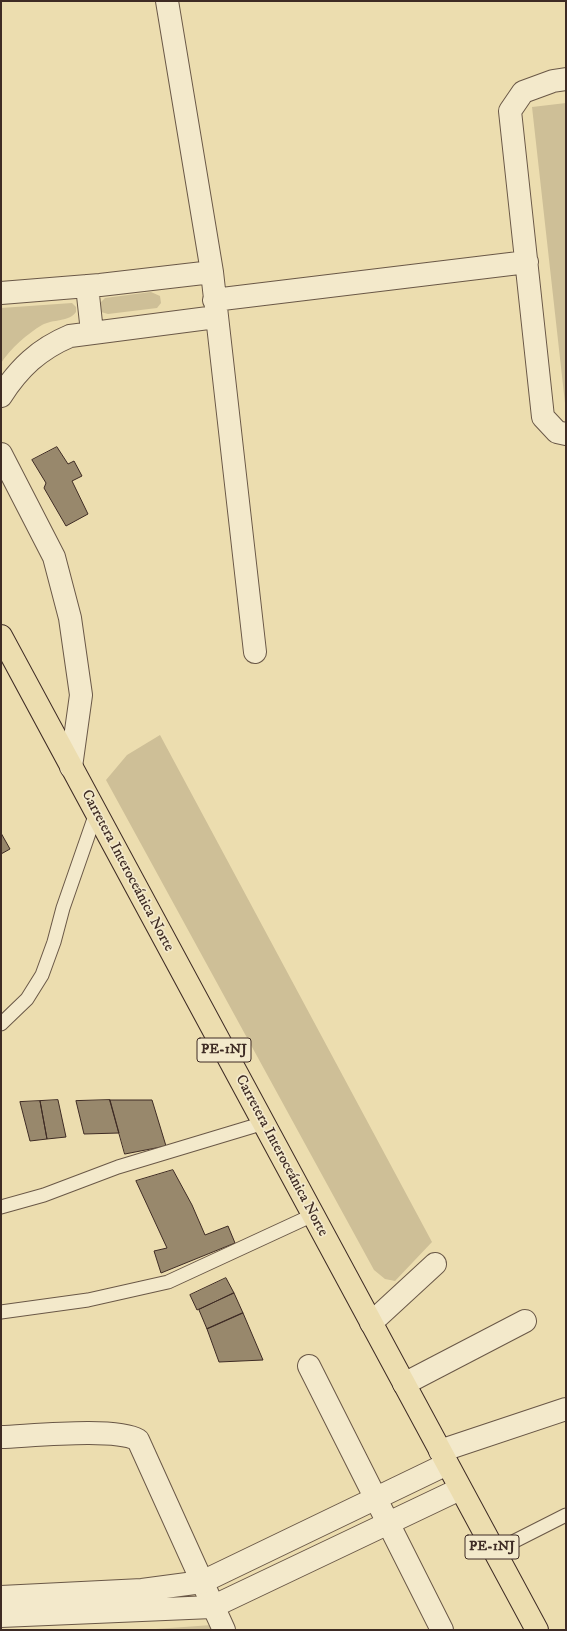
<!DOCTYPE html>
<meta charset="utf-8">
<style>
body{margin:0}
#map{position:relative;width:567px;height:1631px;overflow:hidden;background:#ecddaf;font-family:"IM FELL DW Pica",serif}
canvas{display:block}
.frame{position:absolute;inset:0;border:2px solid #3e2b24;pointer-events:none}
</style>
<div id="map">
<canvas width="567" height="1631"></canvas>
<div class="frame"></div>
</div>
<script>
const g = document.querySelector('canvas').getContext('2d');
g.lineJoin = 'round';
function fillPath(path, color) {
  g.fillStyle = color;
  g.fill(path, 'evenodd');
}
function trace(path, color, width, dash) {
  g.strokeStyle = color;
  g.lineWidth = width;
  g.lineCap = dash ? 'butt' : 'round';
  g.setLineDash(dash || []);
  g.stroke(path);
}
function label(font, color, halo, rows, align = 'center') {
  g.font = font + ' "IM FELL DW Pica",serif';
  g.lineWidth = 3.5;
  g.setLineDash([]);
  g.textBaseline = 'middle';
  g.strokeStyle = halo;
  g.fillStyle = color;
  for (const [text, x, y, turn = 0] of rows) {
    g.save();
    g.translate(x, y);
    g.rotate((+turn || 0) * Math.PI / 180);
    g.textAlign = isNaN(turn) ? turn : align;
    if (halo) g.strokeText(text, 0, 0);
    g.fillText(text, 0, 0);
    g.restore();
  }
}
fillPath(new Path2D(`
 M566,103V403H565L532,107Z
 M151,292L160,296L161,303L157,308L108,314L101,312L99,304L105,298Z
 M72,303L76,307V312C69,322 53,319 42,325C27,334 11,348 1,363V308Z
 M160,735L432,1242L395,1281L385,1279L374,1270L106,780L127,755Z
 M212,1625L214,1630H142Z`), '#cebf97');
const building = new Path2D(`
 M57,447L68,464L74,461L82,476L72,481L88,514L66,526L44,488L46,483L32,460Z
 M1,833L10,849L1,854Z
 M58,1100L66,1137L47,1139L40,1101Z
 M110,1100H152L166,1146L125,1154Z
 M110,1100L119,1133L84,1134L76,1101Z
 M40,1101L47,1139L30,1141L20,1102Z
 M173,1170L192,1205L205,1235L228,1226L235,1243L161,1273L154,1251L167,1248L136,1181Z
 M226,1278L234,1293L197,1310L190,1295Z
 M234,1293L243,1313L207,1329L199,1310Z
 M243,1313L263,1360L219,1362L207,1329Z`);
fillPath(building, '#98886c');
trace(building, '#3e2b24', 1);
const service = new Path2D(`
 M1,1024L27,999L42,975L54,942L63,908L96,813
 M1,1207L44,1195L118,1167L264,1123
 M1,1312L88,1300L168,1282L313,1215
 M495,1551L566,1515`);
const minor = new Path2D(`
 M167,1L212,272L255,652
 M566,79L553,81L523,92L510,111L543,417L557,432L566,434
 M87,286L92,332
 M1,293L100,285L212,272
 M214,300L527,262
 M1,396C19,368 39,349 70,336L216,317
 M1,454L54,557L70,618L81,695L71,767
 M371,1323L435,1264
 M309,1366L442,1630
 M404,1384L525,1321
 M1,1437C31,1436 116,1427 138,1440L224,1630
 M440,1451L566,1409`);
const tertiary = new Path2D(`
 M1,1597L142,1590L202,1582L447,1464
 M1,1616L212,1607L460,1489`);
const trunk = new Path2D(`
 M1,636L537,1630`);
trace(service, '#6a5847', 15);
trace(minor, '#6a5847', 24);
trace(tertiary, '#6a5847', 24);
trace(trunk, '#3e2b24', 24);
trace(service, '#f3e9cb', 13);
trace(minor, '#f3e9cb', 22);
trace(tertiary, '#f3e9cb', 22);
trace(trunk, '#ecddaf', 22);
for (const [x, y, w] of [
 [224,1050,54],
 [492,1547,54]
]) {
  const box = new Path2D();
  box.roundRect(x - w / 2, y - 12, w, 24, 3);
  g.fillStyle = '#f3e9cb';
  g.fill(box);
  trace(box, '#3e2b24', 1);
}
label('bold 14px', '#3e2b24', null, [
 ["PE-1NJ",224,1050],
 ["PE-1NJ",492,1547]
]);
label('15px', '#3e2b24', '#f3e9cb', [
 ["Carretera Interoceánica Norte",127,871,62],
 ["Carretera Interoceánica Norte",281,1156,62]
]);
</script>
